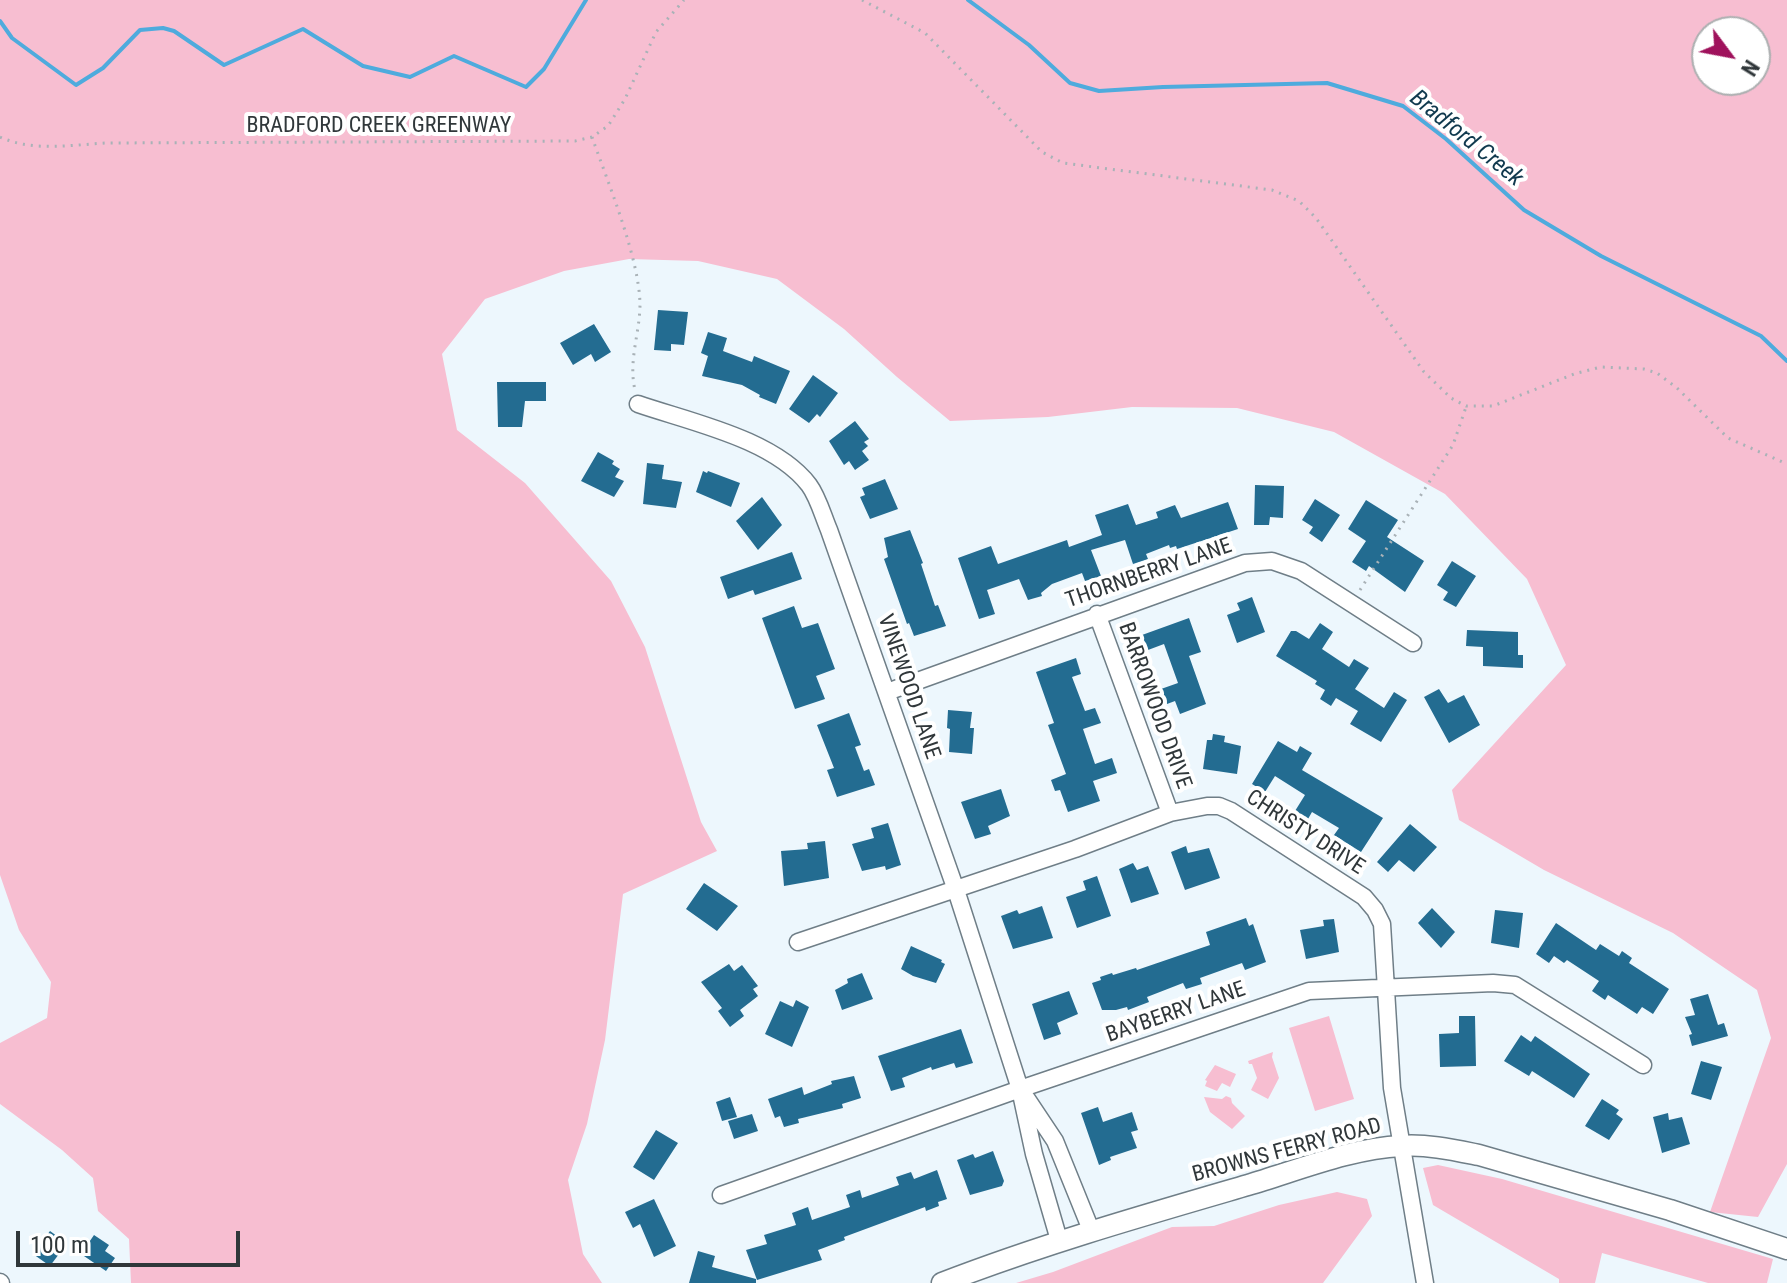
<!DOCTYPE html>
<style>
body{margin:0}
#map{position:relative;width:1787px;height:1283px;overflow:hidden;background:#edf7fd;font-family:"Roboto Condensed",sans-serif}
canvas{display:block}
.north{position:absolute;left:1691px;top:16px;width:80px;height:80px;box-sizing:border-box;background:#fff;border:2px solid #acafb0;border-radius:50%;rotate:122deg;font-size:22px;font-weight:700;line-height:32px;text-align:center;color:#30373a}
.north::after{content:'';display:block;margin:auto;width:28px;height:36px;background:#9f125c;clip-path:polygon(50% 0,100% 100%,50% 72%,0 100%)}
.scale{position:absolute;left:16px;top:1231px;width:224px;height:36px;box-sizing:border-box;border:4px solid #30373a;border-top:0;padding-left:10px;font-size:24px;line-height:28px;white-space:nowrap;color:#30373a;-webkit-text-stroke:6px #fff;paint-order:stroke}
</style>
<div id="map">
<canvas width="1787" height="1283"></canvas>
<div class="north">N</div>
<div class="scale">100 m</div>
</div>
<script>
const g = document.querySelector('canvas').getContext('2d');
g.lineJoin = 'round';
function fillPath(path, color) {
  g.fillStyle = color;
  g.fill(path, 'evenodd');
}
function trace(path, color, width, dash) {
  g.strokeStyle = color;
  g.lineWidth = width;
  g.lineCap = dash ? 'butt' : 'round';
  g.setLineDash(dash || []);
  g.stroke(path);
}
function label(font, color, halo, rows, align = 'center') {
  g.font = font + ' "Roboto Condensed",sans-serif';
  g.lineWidth = 8;
  g.setLineDash([]);
  g.textBaseline = 'middle';
  g.strokeStyle = halo;
  g.fillStyle = color;
  for (const [text, x, y, turn = 0] of rows) {
    g.save();
    g.translate(x, y);
    g.rotate((+turn || 0) * Math.PI / 180);
    g.textAlign = isNaN(turn) ? turn : align;
    if (halo) g.strokeText(text, 0, 0);
    g.fillText(text, 0, 0);
    g.restore();
  }
}
fillPath(new Path2D(`
 M0,0H1787V1164L1758,1217L1710,1212L1771,1038L1757,990L1673,933L1544,870L1459,820L1452,790L1566,665L1527,579L1445,494L1334,432L1237,408L1132,407L1048,417L950,421L897,377L844,329L777,279L698,261L629,259L564,271L485,299L442,354L457,430L525,483L611,581L645,647L701,822L717,851L623,894L605,1040L587,1124L568,1180L583,1254L602,1283H131L129,1239L98,1211L93,1178L62,1150L0,1104V1043L47,1018L51,982L19,930L0,875ZM1707,32H1755V80H1707Z
 M1329,1016L1354,1099L1315,1111L1289,1028Z
 M1273,1052L1272,1057L1279,1078L1268,1099L1251,1090L1257,1078L1252,1064H1249L1248,1061Z
 M1215,1065L1236,1074L1230,1087L1222,1083L1217,1091L1205,1086L1207,1081L1205,1080Z
 M1226,1096L1231,1098L1232,1103L1245,1116L1232,1129L1210,1112L1204,1097L1222,1099Z
 M1438,1165L1502,1179L1773,1259L1767,1283H1708L1602,1253L1595,1283H1559V1279L1433,1205L1423,1168Z
 M1337,1192L1367,1199L1372,1216L1323,1283H1016L1053,1272L1172,1227L1214,1226L1279,1205Z`), '#f7bed1');
trace(new Path2D(`
 M968,0L1029,45L1070,83L1099,91L1163,87L1327,83L1403,106L1446,139L1524,210L1601,256L1761,336L1787,361
 M0,21L12,38L76,85L103,68L140,30L163,28L174,31L224,65L303,29L363,66L410,77L454,56L526,87L544,69L586,0`), '#4eabdd', 4);
fillPath(new Path2D(`
 M658,310L688,312L684,345L671,344V351L654,350Z
 M594,324L611,352L595,362L591,354L573,365L560,343Z
 M708,332L727,338L723,351L752,362L754,356L790,371L776,404L759,397L760,395L742,385L702,376L708,356L701,353Z
 M813,375L838,393L820,417L817,414L809,423L789,409Z
 M497,382H546V401H525L522,427H498Z
 M855,421L869,439L864,442L868,446L862,451L869,460L855,470L849,461L844,465L829,441Z
 M598,452L614,461L612,464L620,469L615,477L624,481L614,497L581,481Z
 M647,463L664,465L662,479L682,482L676,508L643,504Z
 M703,471L707,473L708,471L740,483L731,507L696,492Z
 M885,479L898,509L870,519L860,497L865,495L862,488Z
 M1255,485L1284,486L1283,518L1270,517L1269,525H1254Z
 M762,497L782,525L758,550L736,521Z
 M1315,499L1340,515L1322,542L1309,533L1313,527L1302,520Z
 M1366,500L1398,520L1387,537L1424,561L1405,592L1369,566L1366,571L1352,562L1366,541L1348,529Z
 M1228,502L1238,529L1177,549L1176,546L1170,548L1169,545L1146,554L1148,559L1133,564L1125,540L1091,550L1101,576L1085,581L1082,573L1052,584L1041,593L1042,596L1028,600L1019,579L987,590L995,614L979,619L958,558L991,546L998,564L1067,540L1069,547L1102,535L1095,515L1128,504L1136,525L1158,518L1156,512L1175,505L1181,518Z
 M910,530L923,563L921,564L935,606L938,605L946,626L914,636L909,623L907,624L884,559L888,557L884,538Z
 M792,552L802,579L755,595L753,590L728,599L720,577Z
 M1452,561L1476,576L1456,607L1443,600L1448,592L1437,585Z
 M1252,597L1265,632L1237,643L1227,615L1240,610L1237,603Z
 M794,606L802,628L818,623L835,669L816,676L825,699L795,709L762,618Z
 M1189,618L1201,652L1189,656L1206,704L1180,714L1175,701L1167,704L1161,689L1178,683L1164,644L1148,650L1142,635Z
 M1320,623L1333,632L1322,649L1349,667L1354,659L1369,668L1355,689L1384,708L1394,692L1407,700L1381,742L1350,724L1358,711L1336,698L1331,706L1320,699L1325,690L1315,684L1317,681L1276,656L1291,631H1296L1309,639Z
 M1467,630L1518,632V655H1523V668L1483,666V647L1466,646Z
 M1076,658L1081,674L1072,677L1085,711L1095,708L1101,723L1083,729L1095,764L1112,758L1117,773L1093,781L1100,801L1068,812L1060,790L1055,791L1051,780L1066,774L1048,725L1054,723L1036,672Z
 M1439,689L1448,703L1464,695L1480,725L1449,743L1424,697Z
 M948,710L972,712L970,728H974L972,754L949,752L950,729L947,728Z
 M849,713L861,745L855,747L864,771L869,769L875,785L837,797L827,770L834,768L817,725Z
 M1213,734L1225,736L1224,742L1241,746L1237,774L1203,769L1207,740H1212Z
 M1278,741L1297,752L1300,746L1312,753L1302,770L1383,818L1361,852L1334,835L1339,828L1312,812L1308,819L1295,811L1305,795L1275,776L1265,792L1252,784Z
 M1001,789L1010,816L988,826L991,834L975,839L961,802Z
 M888,823L901,865L886,870L885,866L862,871L852,844L874,838L871,828Z
 M1410,824L1437,847L1414,872L1399,860L1388,872L1377,862Z
 M825,841L829,878L784,886L781,851L808,849L807,843Z
 M1186,846L1188,853L1209,848L1220,878L1185,890L1171,852Z
 M1133,863L1137,870L1148,866L1159,894L1131,903L1119,869Z
 M1097,876L1111,916L1077,928L1066,897L1086,890L1083,881Z
 M704,883L738,906L717,931L686,909Z
 M1042,906L1053,938L1013,949L1001,916L1017,910L1019,914Z
 M1432,908L1455,932L1441,948L1418,923Z
 M1495,910L1523,913L1519,948L1491,943Z
 M1246,918L1249,926L1253,924L1266,962L1245,970L1242,963L1200,978L1202,984L1186,989L1183,983L1147,997L1149,1002L1128,1010L1127,1007L1116,1010H1102L1092,983L1101,980L1100,977L1112,973L1113,975L1136,968L1137,970L1210,945L1206,932Z
 M1334,919L1339,952L1306,959L1300,930L1324,926L1323,920Z
 M1556,923L1596,950L1600,944L1619,956L1622,951L1632,958L1629,963L1669,989L1653,1014L1642,1007L1637,1014L1608,995L1605,1000L1592,991L1599,981L1567,960L1564,963L1554,956L1549,963L1536,954Z
 M911,946L942,960L941,962L945,964L936,983L913,976L901,969Z
 M729,964L734,971L742,965L758,986L753,989L758,996L740,1010L744,1016L730,1027L718,1011L722,1008L701,982Z
 M862,973L873,999L842,1010L835,990L848,983L847,979Z
 M1069,991L1078,1014L1057,1023L1061,1034L1044,1040L1032,1004Z
 M1708,994L1718,1025L1724,1023L1728,1036L1692,1046L1689,1035L1692,1034L1685,1017L1695,1015L1690,999Z
 M796,1000L809,1007L792,1047L765,1034L780,1001L793,1007Z
 M1459,1016H1475L1476,1066L1440,1067L1439,1034L1459,1033Z
 M961,1029L973,1063L956,1068L954,1063L932,1070L931,1067L902,1078L905,1087L891,1091L878,1056Z
 M1521,1035L1531,1042L1535,1036L1590,1074L1574,1098L1532,1071L1529,1076L1504,1061Z
 M1701,1061L1722,1067L1711,1100L1691,1094Z
 M854,1076L861,1098L842,1104L843,1108L798,1119L799,1123L784,1127L780,1116L775,1118L768,1099L802,1087L804,1095L832,1084L831,1081Z
 M730,1097L737,1117L722,1121L716,1102Z
 M1602,1099L1619,1110L1616,1114L1623,1119L1609,1140L1585,1126Z
 M1098,1107L1103,1122L1132,1112L1138,1130L1131,1132L1137,1148L1110,1157L1111,1160L1099,1165L1081,1113Z
 M1668,1113L1669,1120L1682,1117L1690,1144L1662,1153L1653,1117Z
 M752,1114L758,1131L734,1139L728,1121Z
 M656,1130L678,1143L654,1180L633,1167Z
 M993,1151L1004,1181L1002,1186L970,1195L957,1160L973,1154L975,1158Z
 M937,1170L947,1199L938,1202L939,1206L926,1211L925,1207L844,1237L845,1240L818,1250L822,1260L757,1280L746,1250L767,1244L764,1235L796,1225L792,1213L808,1207L812,1220L850,1207L846,1195L860,1190L862,1198L899,1185L896,1177L911,1172L914,1179Z
 M654,1199L676,1246L654,1257L640,1224L633,1228L625,1212Z
 M50,1231L61,1239L56,1246L62,1250L50,1266L33,1254Z
 M94,1235L109,1245L105,1251L115,1258L106,1271L81,1254Z
 M698,1251L715,1256L712,1267L756,1279V1283H689Z`), '#236c91');
const minor = new Path2D(`
 M638,404C690,422 774,439 809,485C818,497 823,516 829,530L956,890L1020,1089L1034,1154L1059,1240
 M1097,614L1170,813
 M887,692L1245,563L1272,561L1301,571L1413,643
 M798,942L1075,849L1170,813L1207,806H1219L1231,811L1364,897L1375,910L1382,924L1392,1088L1425,1283
 M1025,1096L1055,1141L1091,1230
 M721,1195L1020,1089L1309,991L1493,983L1515,985L1643,1065
 M0,1282L1,1283`);
const tertiary = new Path2D(`
 M942,1283C1043,1244 1145,1215 1248,1185C1296,1171 1352,1148 1401,1146C1427,1144 1454,1150 1479,1155L1670,1210L1787,1249`);
trace(minor, '#6f7e87', 19);
trace(tertiary, '#6f7e87', 23);
trace(new Path2D(`
 M862,0L925,33L1042,152L1063,163L1272,190L1299,201L1316,218L1424,372L1451,398L1466,406H1493L1574,374L1601,367L1644,369L1657,373L1677,388L1728,438L1787,464
 M0,137C33,152 70,145 106,143L575,141L592,137L608,126L625,99L656,32L684,0
 M592,137C608,183 639,257 640,304C640,333 628,361 635,390
 M1360,590L1453,445L1466,407`), '#a9b2b7', 3, [2, 6]);
trace(minor, '#fff', 16);
trace(tertiary, '#fff', 20);
label('22px', '#30373a', '#fff', [
 ["BRADFORD CREEK GREENWAY",379,126],
 ["THORNBERRY LANE",1149,574,-19],
 ["VINEWOOD LANE",908,687,71],
 ["BARROWOOD DRIVE",1154,706,70],
 ["CHRISTY DRIVE",1305,833,33],
 ["BAYBERRY LANE",1176,1013,-19],
 ["BROWNS FERRY ROAD",1287,1151,-15]
]);
label('italic 24px', '#10394e', '#fff', [
 ["Bradford Creek",1466,139,39]
]);
</script>
